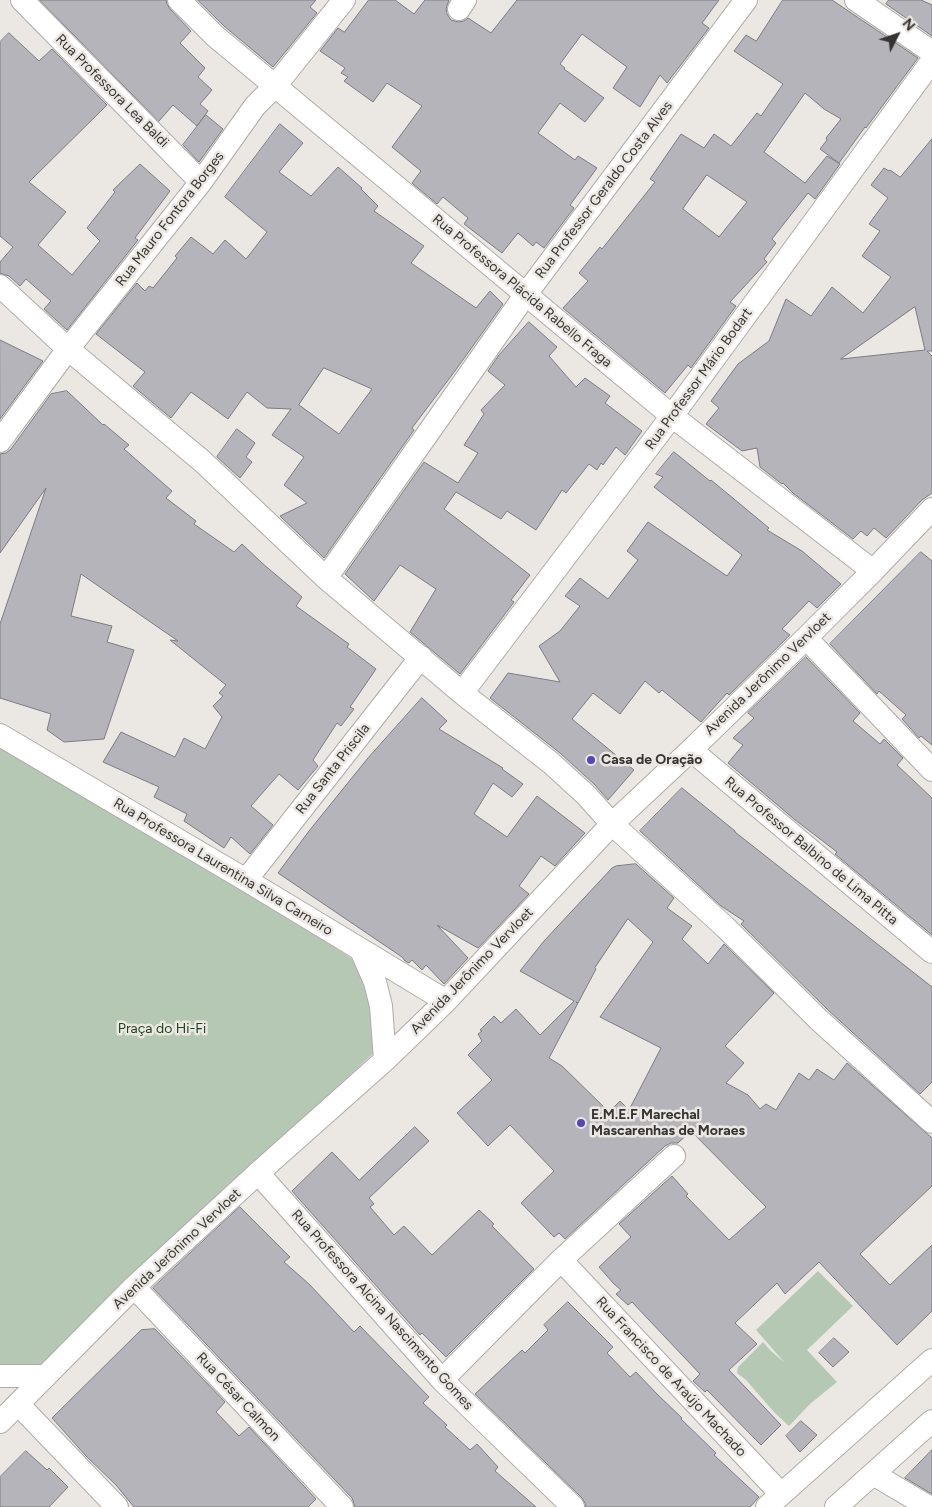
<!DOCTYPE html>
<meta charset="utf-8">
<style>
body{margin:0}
#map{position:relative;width:932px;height:1507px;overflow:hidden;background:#ebe8e3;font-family:Figtree,sans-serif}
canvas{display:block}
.north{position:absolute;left:872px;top:10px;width:50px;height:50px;-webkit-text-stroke:4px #ebe8e3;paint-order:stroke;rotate:49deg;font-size:14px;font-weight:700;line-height:20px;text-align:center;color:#363533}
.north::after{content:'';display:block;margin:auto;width:18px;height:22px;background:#363533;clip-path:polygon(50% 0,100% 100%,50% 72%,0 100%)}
</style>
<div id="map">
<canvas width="932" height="1507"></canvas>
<div class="north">N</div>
</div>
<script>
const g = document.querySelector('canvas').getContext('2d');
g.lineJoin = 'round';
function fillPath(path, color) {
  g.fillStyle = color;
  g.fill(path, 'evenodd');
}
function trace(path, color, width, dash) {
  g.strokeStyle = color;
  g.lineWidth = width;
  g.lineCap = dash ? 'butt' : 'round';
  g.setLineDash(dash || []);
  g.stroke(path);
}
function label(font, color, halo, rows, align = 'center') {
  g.font = font + ' Figtree,sans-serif';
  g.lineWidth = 5;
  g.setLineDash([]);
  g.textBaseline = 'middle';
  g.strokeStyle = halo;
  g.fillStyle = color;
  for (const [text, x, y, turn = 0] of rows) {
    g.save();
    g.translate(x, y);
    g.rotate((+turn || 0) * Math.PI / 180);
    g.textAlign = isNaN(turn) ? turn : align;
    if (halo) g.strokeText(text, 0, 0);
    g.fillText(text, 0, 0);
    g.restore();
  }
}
fillPath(new Path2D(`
 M0,737L123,808L366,968L380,1047L41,1365L11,1368L0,1364Z
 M818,1271L853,1306L807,1350L837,1382L810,1404L789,1426L774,1412L746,1380L737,1373L738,1367L763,1342L771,1351L785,1363L756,1330Z`), '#b5c8b4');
const building = new Path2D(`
 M40,0H166L167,4L170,9L191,31L180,43L205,68L198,77L212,90L200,104L208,111L197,126L173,105L159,121Z
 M198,0H316L310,7L317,13L273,67L224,26Z
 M369,0H395L414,14L425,0H449L446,9L447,14L451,20L459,22L464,21L468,18L491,33L517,0H719L702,23L709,28L667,83L660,75L640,107L613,88L627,67L582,34L560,64L565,68L564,69L604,98L585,122L560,103L538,133L575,160L578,156L597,168L570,205L574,208L544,248L536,242L533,246L518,233L502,253L464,224L468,218L443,197L437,204L412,183L421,171L392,147L422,106L387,83L373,102L344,81L348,77L341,73L345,68L320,51L338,28L344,32Z
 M783,0H832L918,58L866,128L865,127L839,163L820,149L827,140L826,138L841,119L824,109L805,93L764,152L805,183L827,156L840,164L815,199L808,193L772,239L776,243L764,259L767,262L730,302L736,306L691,368L688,365L665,393L563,308L588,281L579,273L600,247L602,249L655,182L650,179L681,134L704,148L714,134L731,146L757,113L761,116L783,84L734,51L746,35L756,41ZM707,175L747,202L719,237L683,209Z
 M889,0H921L932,5V36L886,4Z
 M9,33L39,61L52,49L107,105L29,182L66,212L38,245L72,275L100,241L87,228L115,192L113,190L140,164L170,191L135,238L138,240L67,330L44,309L51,301L26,279L20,286L9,276L0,273V262L13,247L0,236V42Z
 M206,115L223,129L199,162L183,145Z
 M280,124L303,143L279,172L311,196L338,167L362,188L361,189L378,206L374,211L424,246L411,263L476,308L490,291L503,304L455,371L412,428L414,430L324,558L280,516L307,503L284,485L304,457L272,435L291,409L267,408L247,392L228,419L191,392L171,418L133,386L145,372L96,334L137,283L145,291L149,286L153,288L177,258L175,256L191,237L213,254L225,240L246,259L267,232L225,197ZM324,368L372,389L339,434L299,405Z
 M932,139V351H927L932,356V493L922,500L886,538L874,528L867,536L861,531L853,539L793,493L783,483L782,484L760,467L757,448L742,451L706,424L719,408L711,401L738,364L769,341L786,299L811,316L832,287L863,313L891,277L862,256L880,231L869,224L888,198L871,185L884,168L889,171L890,170L900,177ZM915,307L925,350L841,359Z
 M529,322L557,347L549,356L576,387L585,378L610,396L605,403L642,431L625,455L616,447L603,465L601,463L597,470L589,464L566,493L562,490L536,530L507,511L501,519L456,492L444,509L530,575L511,600L514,602L460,674L410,632L436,589L400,565L374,601L345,574L424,462L458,483L478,453L464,445L484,414L481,410L505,385L488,371L499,355Z
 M0,340L43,361L0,419Z
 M67,391L103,425L104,424L129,445L124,449L172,491L166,498L196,521L194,524L234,552L242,544L262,563L302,597L296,606L349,644L347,647L376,669L350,707L354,709L341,726L337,723L313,760L318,766L298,790L279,774L251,806L273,825L250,854L231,837L224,848L184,821L187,814L154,797L159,787L103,762L121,732L175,757L184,738L205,749L222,717L213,706L223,696L219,693L226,685L170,640L178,641L81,574L71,616L112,626L107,642L134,650L104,739L64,742L47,730L51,714L0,698V624L46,488L0,553V454L6,453L11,449L51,394Z
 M237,429L255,443L246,457L252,462L240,478L217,457Z
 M674,452L710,481L711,480L769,528L767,530L802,551L841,584L817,608L809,601L782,629L790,635L729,695L727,693L701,722L662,690L659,693L645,681L620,714L593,693L572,719L634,770L608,800L595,785L560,753L490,698L508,673L560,682L539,646L560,631L580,606L565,596L580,578L608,599L638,560L627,551L648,522L727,576L742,555L654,487L663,477L656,474Z
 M921,552L932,561V745L921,736L919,738L902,719L906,715L879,691L877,694L830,644Z
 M806,657L860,713L853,721L880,744L884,739L903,758L897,765L932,798V935L835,854L837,852L794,819L728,763L743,745L733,738L754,718L748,713Z
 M422,698L447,721L439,729L503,768L502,769L523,784L512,797L493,783L474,814L507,837L537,796L585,833L555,866L541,856L519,886L529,894L478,948L437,925L468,958L444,984L426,965L422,970L412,960L409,963L405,961L402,957L278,873L309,831L368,758Z
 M682,788L735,831V832L932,987V1082L920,1094L828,1010L741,924L744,921L721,906L640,831Z
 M636,864L674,898L667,908L692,926L682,939L708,964L724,944L774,993L725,1046L744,1063L726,1083L748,1095L760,1109L766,1104L776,1110L799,1073L809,1080L817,1069L834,1080L847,1063L932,1138V1186L860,1254L890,1285L932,1245V1311L897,1345L819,1262L785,1294L777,1283L735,1323L757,1344L729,1370L781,1425L761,1445L707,1390L705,1392L693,1381L700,1374L632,1302L628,1305L616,1294L621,1290L614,1284L599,1267L631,1237L619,1224L672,1176L688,1194L686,1196L729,1240L766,1207L691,1131L678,1143H671L665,1146L565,1239L559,1233L554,1237L521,1203L554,1171L510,1125L488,1146L457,1113L492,1080L468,1055L482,1041L478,1034L482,1031L480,1030L494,1016L501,1023L516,1009L540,1035L574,1001L520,971L544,941L612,868L616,866ZM628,919L653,942L600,1017L661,1048L629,1110L620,1101L609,1112L562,1066L549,1058L578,1003L576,1002L578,1003L596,969L595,968Z
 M415,1127L429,1141L369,1198L374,1204L370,1207L394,1235L404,1226L432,1255L479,1210L494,1224L492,1226L534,1269L446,1357L422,1333L420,1335L292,1191L332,1152L359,1180Z
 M240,1207L290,1257L284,1262L309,1284L354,1332L360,1326L429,1397L423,1403L447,1425L445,1427L470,1450L477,1444L498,1467L495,1471L536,1507H355L352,1498L153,1288Z
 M568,1302L613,1347L607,1353L630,1377L636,1372L658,1395L682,1418L681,1419L716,1453L714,1455L759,1497L750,1507H586L585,1503L582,1498L475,1394L522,1350L525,1353L548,1330L544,1325Z
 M155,1329L225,1402L216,1412L239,1436L249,1427L316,1499L308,1507H134L116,1485L86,1456L52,1418L141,1330Z
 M834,1338L849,1352L833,1367L819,1353Z
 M801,1421L817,1435L800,1452L786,1436Z
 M932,1450V1494L905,1478Z
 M26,1451L47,1470L49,1468L68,1487L49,1507H0V1477Z`);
fillPath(building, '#b5b4ba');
trace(building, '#7c7c81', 1);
const minor = new Path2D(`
 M22,0L201,182
 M179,0L215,36L672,416L873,571
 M856,0L932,52
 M459,9L465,0
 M0,286L68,349L202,461L326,578L462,693L551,763L586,795L612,824L725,927L819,1020L932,1122
 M0,441L68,349L201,182L255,106L275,86L344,0
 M326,578L526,294L746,0
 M806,638L932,770
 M462,693L672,416L932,61
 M0,735L246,880L446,1001
 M691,750L932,952
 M246,880L421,657
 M361,950L375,982L381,1006L385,1060
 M258,1173L442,1380L573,1507
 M561,1260L781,1494
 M134,1287L342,1507
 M0,1376H46
 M442,1380L561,1260L674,1156
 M18,1404L117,1507
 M0,1422L134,1287L258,1173L385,1060L446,1001L612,824L691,750L806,638L873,571L932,509
 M873,1474L929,1507
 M767,1507L932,1360
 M836,1507L932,1421`);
trace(minor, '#afaca8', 24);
trace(minor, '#fff', 22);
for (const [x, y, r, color] of [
 [591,760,5,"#5745bd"],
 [581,1123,5,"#5745bd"]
]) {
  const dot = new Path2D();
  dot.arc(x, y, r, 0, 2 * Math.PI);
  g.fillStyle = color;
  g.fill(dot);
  trace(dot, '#ebe8e3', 2);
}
label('14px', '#363533', '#ebe8e3', [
 ["Rua Professora Lea Baldi",112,91,45],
 ["Rua Professor Geraldo Costa Alves",604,190,-53],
 ["Rua Mauro Fontora Borges",170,219,-52],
 ["Rua Professora Plácida Rabello Fraga",522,291,40],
 ["Rua Professor Mário Bodart",699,379,-54],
 ["Avenida Jerônimo Vervloet",768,674,-44],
 ["Rua Santa Priscila",333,769,-52],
 ["Rua Professor Balbino de Lima Pitta",811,851,40],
 ["Rua Professora Laurentina Silva Carneiro",223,867,31],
 ["Avenida Jerônimo Vervloet",472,971,-46],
 ["Avenida Jerônimo Vervloet",177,1249,-43],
 ["Rua Professora Alcina Nascimento Gomes",382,1310,48],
 ["Rua Francisco de Araújo Machado",671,1377,47],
 ["Rua César Calmon",238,1397,47]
]);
label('bold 14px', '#363533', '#ebe8e3', [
 ["Casa de Oração",601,760],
 ["E.M.E.F Marechal",591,1115],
 ["Mascarenhas de Moraes",591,1131]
], 'left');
label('14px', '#1e441c', '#ebe8e3', [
 ["Praça do Hi-Fi",162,1029]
]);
</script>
